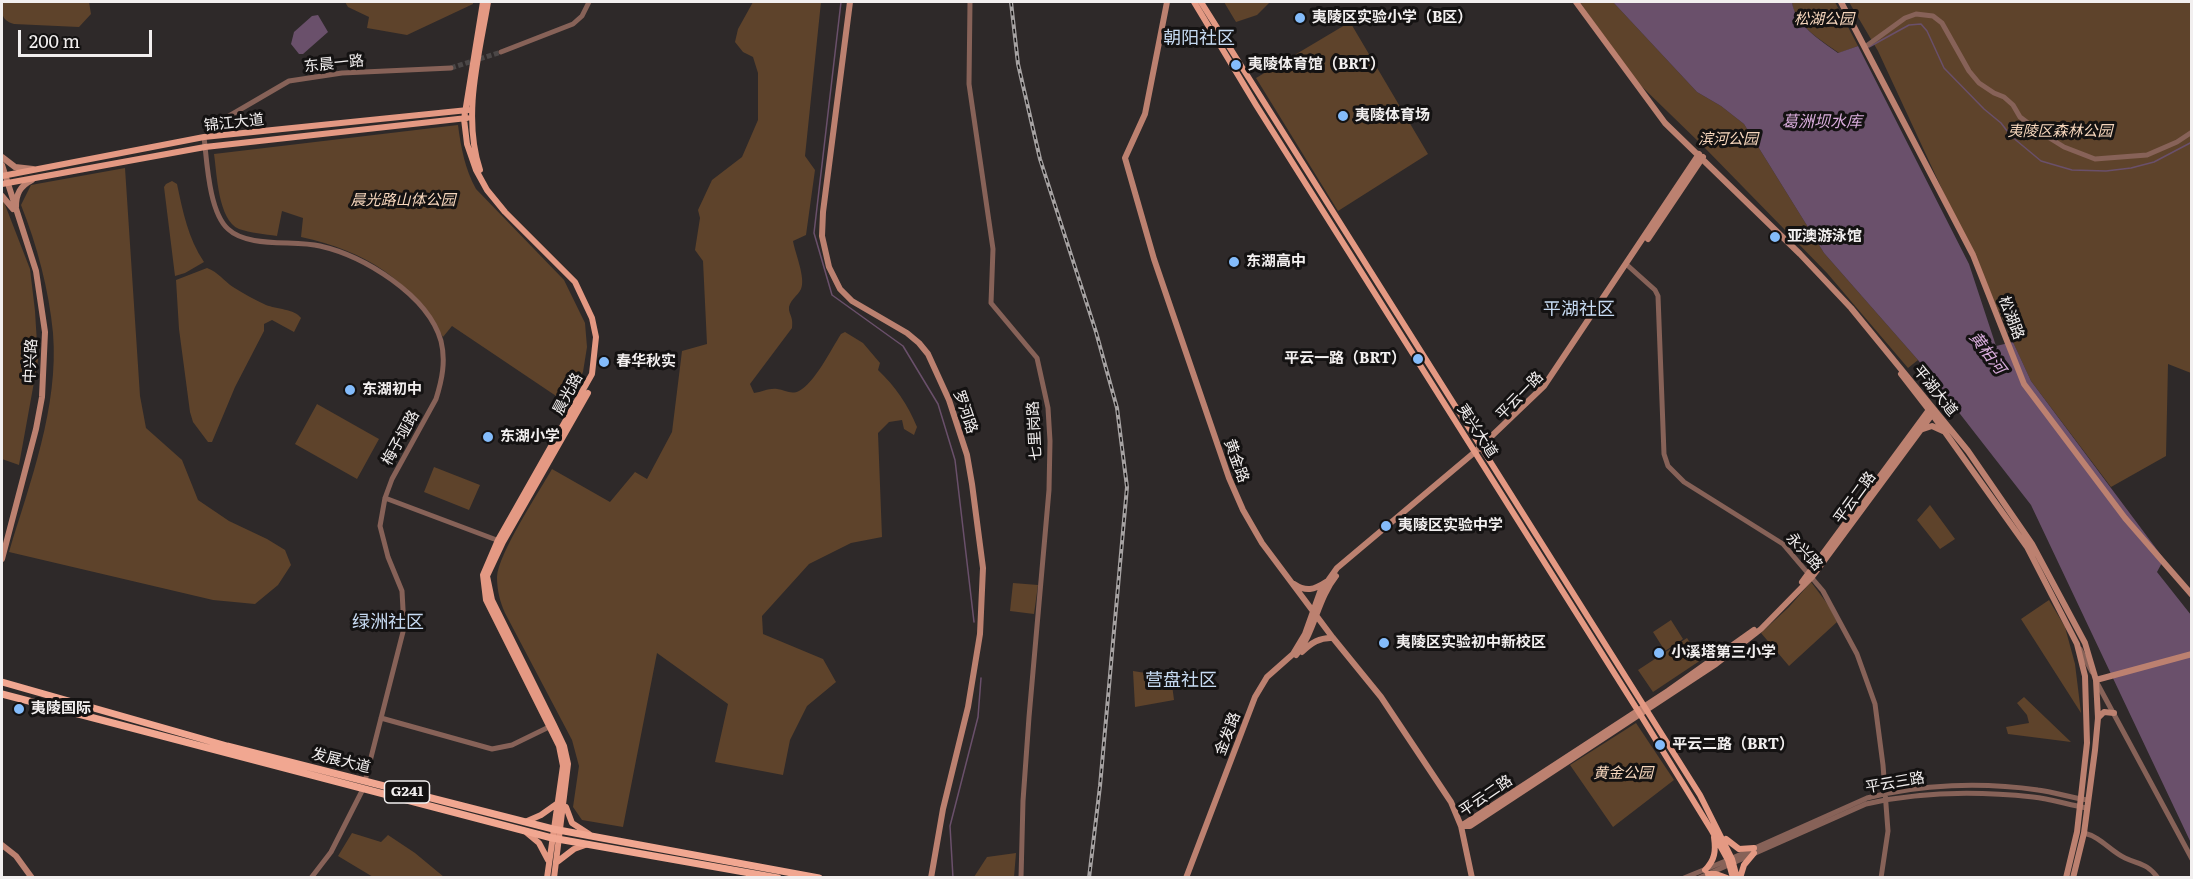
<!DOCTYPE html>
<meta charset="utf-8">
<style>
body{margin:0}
#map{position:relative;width:2193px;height:879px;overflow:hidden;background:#2e2929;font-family:Literata,serif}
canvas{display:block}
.frame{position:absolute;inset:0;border:3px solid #f2efef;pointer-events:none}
.scale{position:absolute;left:18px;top:30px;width:134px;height:27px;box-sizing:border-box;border:3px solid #f2efef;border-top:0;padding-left:8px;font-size:18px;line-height:21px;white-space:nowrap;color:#f2efef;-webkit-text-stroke:4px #141212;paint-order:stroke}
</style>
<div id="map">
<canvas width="2193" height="879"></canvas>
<div class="frame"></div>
<div class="scale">200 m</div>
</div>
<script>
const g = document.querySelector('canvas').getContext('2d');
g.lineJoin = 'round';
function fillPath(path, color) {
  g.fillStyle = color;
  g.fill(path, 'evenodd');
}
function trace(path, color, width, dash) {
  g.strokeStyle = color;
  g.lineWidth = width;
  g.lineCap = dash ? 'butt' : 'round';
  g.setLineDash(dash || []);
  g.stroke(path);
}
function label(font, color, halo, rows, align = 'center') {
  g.font = font + ' Literata,"Noto Sans SC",serif';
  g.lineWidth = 6;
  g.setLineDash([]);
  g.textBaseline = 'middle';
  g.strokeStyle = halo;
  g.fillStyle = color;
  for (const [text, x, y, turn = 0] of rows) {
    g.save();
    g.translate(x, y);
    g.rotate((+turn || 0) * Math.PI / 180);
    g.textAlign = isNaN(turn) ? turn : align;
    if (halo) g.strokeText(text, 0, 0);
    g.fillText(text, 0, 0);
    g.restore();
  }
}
fillPath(new Path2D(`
 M2,2H89L91,14L79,27L14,24C1,20 2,14 2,2Z
 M345,2H473V4L407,35L367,28L369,17L348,7Z
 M753,2H821L805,156L815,170L806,235L793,241C795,253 806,278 801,289C798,296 788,301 789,310C791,318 793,318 792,328L750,384L754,393C762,392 769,388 777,389C785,390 791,395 799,391C814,384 832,348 841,334L845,332L863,343L880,363L878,370C895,386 908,405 917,427L914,435L904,429L902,420L889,422L878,433L882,537L851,543L809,564L762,616L763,634L823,659L836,682L807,706L790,740L783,775L715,762L728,704L657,653L623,827L582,820L573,807L579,766L572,740L505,613C500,602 497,590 497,577C498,554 539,492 552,469L610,502L635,472L647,479L672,432L682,351L707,344L703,261L695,250L700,218L698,210L712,180L742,157L758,120V73L753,57L743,52L735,42L738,29Z
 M1224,2H1270L1257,15L1236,22Z
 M1580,2H1613L1697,92L1721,106L1744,124L1824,253L1918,360L1908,368L1827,273L1703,146L1634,79Z
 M1792,2H1835L1858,46L1839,53C1821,40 1794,25 1792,2Z
 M1849,2H2191V373L2168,364L2166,456L2111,487L2031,381L1878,51Z
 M1350,22L1428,154L1338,211L1256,78Z
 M458,125C461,148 465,169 476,189L564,280L585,323L587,347L583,372L568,404L452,326L443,337C409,279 366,251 301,237L303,218L282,211L277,236C265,234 250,233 239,229C218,220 217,174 214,154Z
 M125,168L140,396L146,428L182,460L198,500L229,521L267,539L285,550L291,565L278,585L255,604L213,600L9,552C30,482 59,407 53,333C49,290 37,245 21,205L31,185Z
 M172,181L177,184C183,212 188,238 204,262L185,273L175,276L164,187L166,184Z
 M2,197L30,269L35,311L38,360L19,465L2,459Z
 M207,268C218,272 224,281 233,287C244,294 255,300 266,305C276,309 295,309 301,318L294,332L272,320L264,324V331L235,387L212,442H208L193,422L190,412L179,329L176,280Z
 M317,404L379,439L357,479L295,444Z
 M434,467L480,485L469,510L424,492Z
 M1930,505L1955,539L1940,549L1917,520Z
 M1811,582L1829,606L1837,622L1789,666L1761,633L1789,607Z
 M1013,583L1038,585L1034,614L1010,611Z
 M2049,600L2065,627L2075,664L2081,713L2021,619Z
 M1671,620L1683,639L1665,651L1653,632Z
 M1687,638L1701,660L1653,692L1638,670Z
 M1133,671L1171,677L1174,700L1135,707Z
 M2024,697L2071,742L2008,734L2006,727L2029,723L2027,715L2017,703Z
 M1636,723L1674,780L1613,827L1570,765Z
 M352,833L381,842L388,835L415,853L444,877H373L338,856Z
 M1016,853L1014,877H974L987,857Z`), '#5e432b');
fillPath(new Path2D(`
 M1613,2H1792C1795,25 1820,40 1838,53L1858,46L1969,264L1996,346L2013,342L2031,381L2164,559L2157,572L2191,615V843L2031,505L1918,360L1824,253L1744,124L1721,106L1697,92Z
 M318,15L328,32L303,54H299L291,44L294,32L312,16Z`), '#6a506b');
trace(new Path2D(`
 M841,2L814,233L832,295L903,346L938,404L955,460L974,622
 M1869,47L1909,25L1921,24L1927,31L1944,68L1984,109L2001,123L2011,136L2041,161L2072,170L2106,171L2131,168L2154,162L2192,142
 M953,878L950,826L978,717L981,678`), '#6a506b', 1.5);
trace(new Path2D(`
 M451,68L501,52`), '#4b4747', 5, [5, 2.5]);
trace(new Path2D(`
 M970,2L969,84L993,249L991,303L1037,358L1048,408L1050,441L1049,490L1029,717L1023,801L1021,878
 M1865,47L1905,18L1916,14L1933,16L1942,23L1969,71L1979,83L1994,93L2004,97L2013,105L2020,117L2040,132L2064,147L2095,159L2147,155L2177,142L2192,132
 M501,52L573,24L582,16L589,2
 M229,116L289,81L342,73L451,68
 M204,137C207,162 209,212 228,229C248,248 293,240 320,246C364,256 428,295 441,341C446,361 442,380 436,399L392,479L385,498L380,526L388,557L402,591L404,628L365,781
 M1626,264L1655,290L1658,296L1664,454L1668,466L1684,482L1783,544L1823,591L1857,654L1875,704L1883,765L1888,831L1881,878
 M385,498L502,542
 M2080,649L2092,672
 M2096,681L2192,859
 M381,718L492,749L512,745L551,726
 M2084,833C2101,837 2110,851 2125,858C2140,865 2147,863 2158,878
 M311,878L331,852L363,789
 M1684,878L1728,860L1867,798C1921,784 1982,782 2038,790C2055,792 2071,798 2088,800
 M1699,878L1866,804C1922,791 1977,791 2033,797C2051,799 2069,805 2087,808`), '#876258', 5);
trace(new Path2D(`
 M850,2L823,212L822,236L829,267L840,289L852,301L907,333L919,343L928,354L949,400L967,455L972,484L983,568L980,634L968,707L943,809L931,878
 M1167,2L1145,114L1125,158L1154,259L1229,478L1243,510L1262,543L1333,638L1381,697L1451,802L1461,826L1472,878
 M1576,2L1665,123L1800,254L1851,308L1968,451L2032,544L2085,643L2096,680L2098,718L2095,750L2084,833L2073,878
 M1841,2L1973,255L2024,384L2125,518L2192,595
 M2,157L15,167L33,169
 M2,165L36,271L45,332L42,397L36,429L2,559
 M2,196L13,209
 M16,207C16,194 20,186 32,180
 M1648,239L1703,157
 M1901,374L1932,414L2027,547L2077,644L2085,676L2087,743L2077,832L2066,878
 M1923,429L1932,426L1943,431
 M1802,582L1931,407
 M1294,584C1306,592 1314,590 1326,582
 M1302,652C1311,643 1320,637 1333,638
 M1296,655C1315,632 1317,600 1336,576
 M2096,680L2192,654
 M2098,718L2104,712L2114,713
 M1461,826H1470L1716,664L1761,629L1812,577L1934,412
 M1461,826L1668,691L1754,630
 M2,845L16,856L32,878
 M1186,878L1255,697L1267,677L1293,654L1305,634L1320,592L1337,568L1476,451L1544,386L1699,154`), '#bc8170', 6);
trace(new Path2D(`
 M483,2L464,119L467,144L476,170L487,190L505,212L575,282L592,318L596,337L592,374L498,540L483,575L486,600L559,746L563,766L547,878
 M1194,2L1256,105L1640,714L1712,831L1728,860L1733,878
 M1201,2L1700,795L1732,859L1737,878
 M480,170C462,116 479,56 488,2
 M2,176L204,137L468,110
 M2,184L205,147L467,118
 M566,807L572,823L589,834
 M525,822L541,815L558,803
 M527,833L539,843L548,860
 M1726,839L1739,849L1754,848
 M557,862L574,849L588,844
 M1705,870C1715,860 1716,851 1714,837
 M1708,874H1716L1727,878
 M554,878L568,764L564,746L554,725L492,600L487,576L503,542L588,393
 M1740,878L1744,865L1754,853`), '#e49983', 6);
trace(new Path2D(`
 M2,682L227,746L553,829L819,878
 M2,694L552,838L778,878`), '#f1a791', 7);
const rail = new Path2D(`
 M1011,2L1018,64L1040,159L1096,332L1117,408L1127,487L1100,786L1089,878`);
trace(rail, '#a6a2a2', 4);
trace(rail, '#141212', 1.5, [4.5]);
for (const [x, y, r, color] of [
 [1300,18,6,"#84bcfb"],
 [1236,65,6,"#84bcfb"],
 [1343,116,6,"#84bcfb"],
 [1775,237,6,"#84bcfb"],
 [1234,262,6,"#84bcfb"],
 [1418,359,6,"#84bcfb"],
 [604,362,6,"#84bcfb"],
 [350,390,6,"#84bcfb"],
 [488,437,6,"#84bcfb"],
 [1386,526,6,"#84bcfb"],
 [1384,643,6,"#84bcfb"],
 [1659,653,6,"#84bcfb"],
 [19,709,6,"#84bcfb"],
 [1660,745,6,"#84bcfb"]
]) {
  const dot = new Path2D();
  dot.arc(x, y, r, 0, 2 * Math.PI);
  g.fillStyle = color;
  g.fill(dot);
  trace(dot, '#141212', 2);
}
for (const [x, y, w] of [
 [407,792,45]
]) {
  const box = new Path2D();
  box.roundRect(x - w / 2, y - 11, w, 22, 4.5);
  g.fillStyle = '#141212';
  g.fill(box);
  trace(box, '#f2efef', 1.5);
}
label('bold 14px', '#f2efef', null, [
 ["G241",407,792]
]);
label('bold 15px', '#f2efef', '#141212', [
 ["夷陵区实验小学（B区）",1312,18],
 ["夷陵体育馆（BRT）",1248,65],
 ["夷陵体育场",1355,116],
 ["亚澳游泳馆",1787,237],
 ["东湖高中",1246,262],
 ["平云一路（BRT）",1406,359,"right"],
 ["春华秋实",616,362],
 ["东湖初中",362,390],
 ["东湖小学",500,437],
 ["夷陵区实验中学",1398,526],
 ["夷陵区实验初中新校区",1396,643],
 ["小溪塔第三小学",1671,653],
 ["夷陵国际",31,709],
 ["平云二路（BRT）",1672,745]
], 'left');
label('italic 15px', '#f7d7bd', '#141212', [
 ["松湖公园",1824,20],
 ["夷陵区森林公园",2060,132],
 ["滨河公园",1728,140],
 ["晨光路山体公园",403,201],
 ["黄金公园",1623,774]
]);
label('15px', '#f2efef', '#141212', [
 ["东晨一路",334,64,-6],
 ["锦江大道",234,123,-6],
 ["松湖路",2011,318,69],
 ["中兴路",31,361,-87],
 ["平湖大道",1935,391,51],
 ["晨光路",568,394,-62],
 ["平云一路",1520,396,-46],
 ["罗河路",965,412,71],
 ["七里岗路",1035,431,-93],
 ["夷兴大道",1477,431,57],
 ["梅子垭路",401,438,-61],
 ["黄金路",1236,461,70],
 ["平云二路",1855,498,-54],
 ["永兴路",1804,552,47],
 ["金发路",1228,734,-69],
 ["发展大道",341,761,14],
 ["平云三路",1895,783,-10],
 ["平云二路",1486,796,-34]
]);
label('italic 16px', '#daaddd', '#141212', [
 ["葛洲坝水库",1822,122],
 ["黄柏河",1987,353,53]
]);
label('18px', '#c7dbf3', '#141212', [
 ["朝阳社区",1199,39],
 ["平湖社区",1579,310],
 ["绿洲社区",388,623],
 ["营盘社区",1181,681]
]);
</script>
